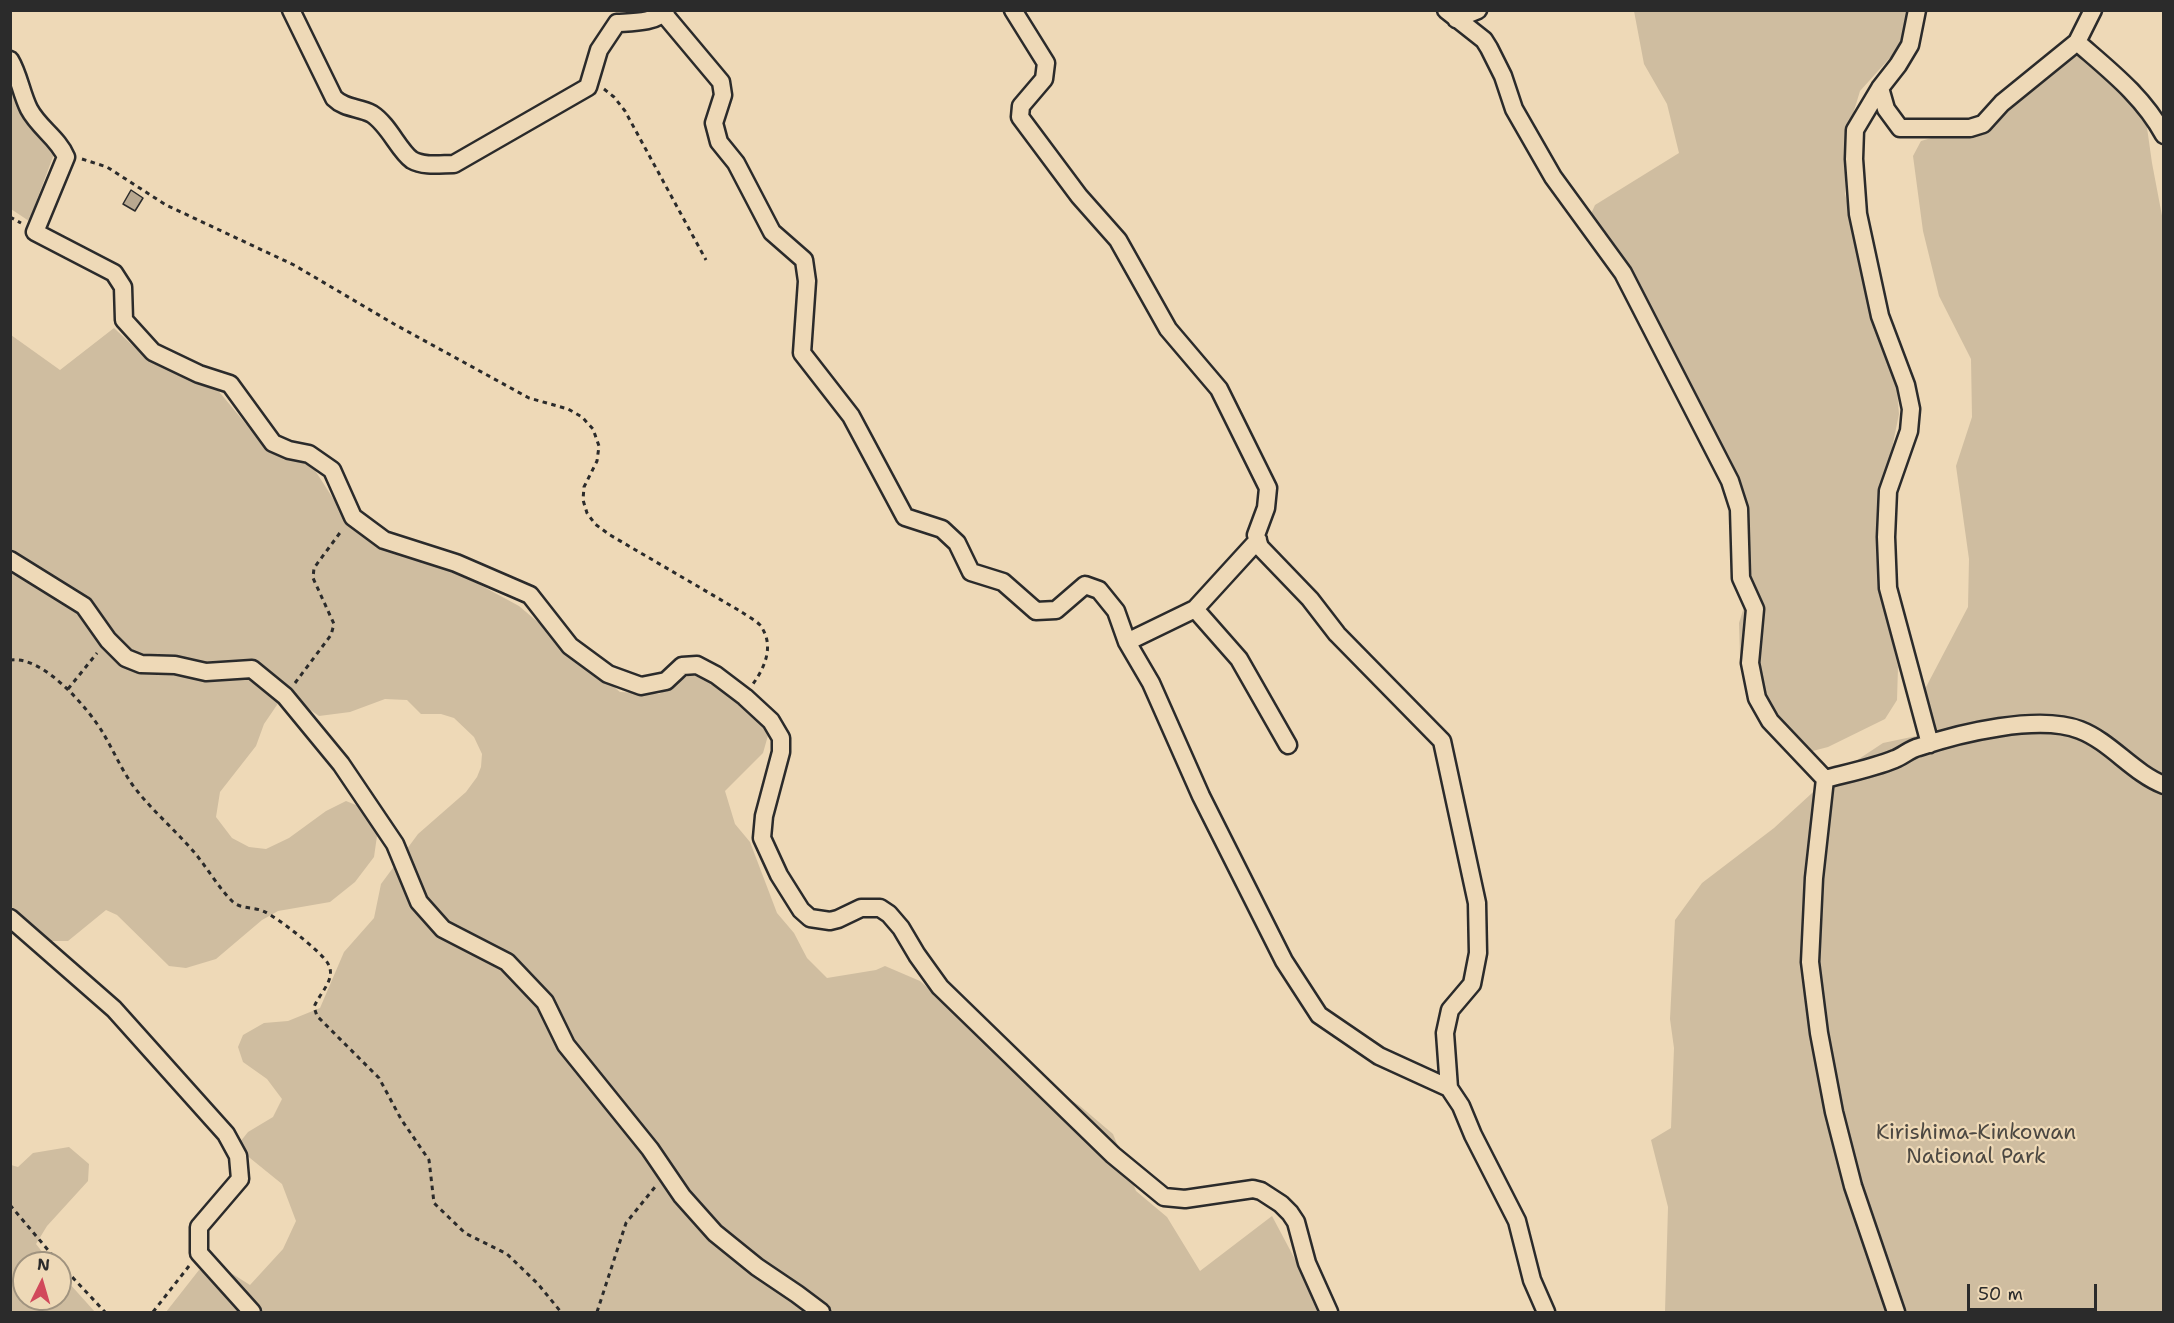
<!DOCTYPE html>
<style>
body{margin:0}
#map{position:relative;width:2174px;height:1323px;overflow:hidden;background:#eed9b7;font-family:"Shantell Sans",sans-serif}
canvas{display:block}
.frame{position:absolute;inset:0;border:12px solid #2b2b2b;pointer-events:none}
.north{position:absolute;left:12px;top:1251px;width:60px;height:60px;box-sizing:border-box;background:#eed9b7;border:2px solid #a0937f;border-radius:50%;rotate:5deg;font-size:16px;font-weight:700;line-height:24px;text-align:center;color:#2b2b2b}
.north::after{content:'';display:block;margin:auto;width:21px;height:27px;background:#d1495b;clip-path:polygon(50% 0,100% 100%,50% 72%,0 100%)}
.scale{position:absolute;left:1967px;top:1284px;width:130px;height:27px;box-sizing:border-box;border:3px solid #2b2b2b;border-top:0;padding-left:8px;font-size:18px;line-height:21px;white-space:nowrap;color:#2b2b2b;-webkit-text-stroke:4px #eed9b7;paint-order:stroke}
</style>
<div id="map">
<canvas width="2174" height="1323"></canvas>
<div class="frame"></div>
<div class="north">N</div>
<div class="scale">50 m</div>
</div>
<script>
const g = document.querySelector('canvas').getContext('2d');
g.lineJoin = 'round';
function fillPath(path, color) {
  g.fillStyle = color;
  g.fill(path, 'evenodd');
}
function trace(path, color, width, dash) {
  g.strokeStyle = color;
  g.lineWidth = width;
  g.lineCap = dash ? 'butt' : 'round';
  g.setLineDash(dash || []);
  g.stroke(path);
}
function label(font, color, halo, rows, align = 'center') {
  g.font = font + ' "Shantell Sans",sans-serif';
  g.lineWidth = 4.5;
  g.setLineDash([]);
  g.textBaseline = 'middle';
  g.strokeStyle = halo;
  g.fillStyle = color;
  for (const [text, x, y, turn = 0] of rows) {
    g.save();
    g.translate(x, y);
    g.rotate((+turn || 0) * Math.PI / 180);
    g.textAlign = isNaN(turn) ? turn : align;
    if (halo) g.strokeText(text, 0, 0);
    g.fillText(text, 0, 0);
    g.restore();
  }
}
fillPath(new Path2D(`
 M1634,11H1914L1905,41L1860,91L1847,134L1845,194L1887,353L1896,379L1899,414L1882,497L1878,557L1885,611L1898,667L1897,700L1885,719L1828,747L1801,754L1748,672L1740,656L1739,623L1748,594L1732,569L1731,485L1590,216L1595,205L1679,153L1667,104L1644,64Z
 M2083,48L2101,54L2141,85L2152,163L2163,221V1312H1665L1668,1207L1651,1140L1671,1128L1674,1048L1670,1019L1675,920L1702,883L1774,828L1824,782L1883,743L1921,735L1925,689L1968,607L1969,559L1956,466L1972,417L1971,359L1939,296L1923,231L1913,156L1921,141L1965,128L1995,126L2040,76Z
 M10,84C21,115 32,130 54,154L29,221L11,209Z
 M114,328L149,361L216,388L270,453L309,461L352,528L398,555L447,567L519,606L620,692L659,694L691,674L729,691L769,732L763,753L725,791L735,824L750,842L777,913L794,933L807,958L827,978L876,970L885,966L920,981L1007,1059L1080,1106L1113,1134L1136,1191L1167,1217L1200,1271L1272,1216L1323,1312H166L199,1270L223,1268L250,1285L283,1249L296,1221L282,1184L245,1154L240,1142L248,1132L273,1117L282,1099L267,1079L243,1062L238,1047L243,1035L264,1023L288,1021L320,1008L344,952L374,918L381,884L418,834L466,792L477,777L481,767L482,754L474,737L454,718L441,714H421L407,700L385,699L350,712L319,716L299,702H279L264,724L256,746L220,792L216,817L232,838L249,847L266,849L289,838L326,811L346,801L356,805L371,821L377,836L374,857L355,882L330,902L278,911L262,920L216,959L186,968L169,966L117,915L106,910L68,941H46L11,929V335L60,370Z
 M69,1147L89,1164L88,1181L47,1226L36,1244L51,1263H24V1299H60V1273L95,1312H11V1165L18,1167L33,1153Z`), '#cfbda0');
const building = new Path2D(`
 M131,190L143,198L135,211L123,204Z`);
fillPath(building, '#b8a890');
trace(building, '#2b2b2b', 1.5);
const minor = new Path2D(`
 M291,10L334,98C345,109 359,107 372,114C389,125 399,151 412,160C424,167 441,164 454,164L588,87L599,50L617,23C632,22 656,23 666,10
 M1013,10L1046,63L1044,79L1021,106L1020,117L1079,196L1118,240L1168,329L1219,389L1268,488L1266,508L1256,535L1260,547L1310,599L1337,634L1442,741L1477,903L1478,953L1472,984L1450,1010L1445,1033L1449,1088L1461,1106L1473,1135L1517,1221L1532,1280L1546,1312
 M1446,10L1484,40L1489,48L1503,76L1514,109L1553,177L1623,273L1730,481L1739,509L1741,578L1755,609L1750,663L1757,698L1770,721L1825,779L1814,878L1810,962L1819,1033L1834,1112L1853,1186L1896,1312
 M1917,10L1910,45L1898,65L1880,88L1855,130L1854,159L1858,214L1880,316L1906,385L1911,409L1909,431L1888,491L1886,537L1888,588L1930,744
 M664,14L721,82L723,95L714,123L719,142L736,163L772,232L804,260L807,281L802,353L851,416L905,517L942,529L957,543L971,572L1003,582L1036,611L1056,610L1085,585L1099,590L1116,611L1127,642L1151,683L1201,796L1284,961L1319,1015L1379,1056L1449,1088
 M1456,19L1478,10
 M2077,42C2109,70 2143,96 2164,135
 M10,60C19,75 21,93 29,109C39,128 58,138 66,157L35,232L114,273L123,287L124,320L153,352L199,374L230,384L273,443L289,450L309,454L332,470L353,517L384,540L456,563L530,595L570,646L608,674L641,686L666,681L682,666L697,665L716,675L745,697L771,721L781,738V752L764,816L762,838L779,875L801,910L810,918L830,921L838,919L861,908H880L889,914L901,928L917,955L940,987L1113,1155L1164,1197L1185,1199L1253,1189L1261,1191L1281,1204L1290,1213L1296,1222L1307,1263L1329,1312
 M1880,88L1886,109L1900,128H1970L1983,124L2002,103L2077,42L2093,10
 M10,560L84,606L108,640L126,658L141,664L175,665L206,672L252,669L285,696L341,764L395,844L419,902L443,929L507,962L545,1002L566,1045L650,1149L682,1196L715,1233L757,1267L797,1294L821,1312
 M1195,609L1239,659L1288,745
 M1127,642L1195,609L1258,540
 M1825,779C1848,773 1873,768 1895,759C1903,756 1910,749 1919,747C1960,733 2039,714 2080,730C2111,742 2133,773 2164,785
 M10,918L114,1009L226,1134L238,1156L240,1179L199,1227V1253L252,1312`);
trace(minor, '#2b2b2b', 21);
trace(new Path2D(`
 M604,89L614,97L625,111L706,260
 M82,159L107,167L166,205L294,265L394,324L529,398L568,409L582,417L593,429L599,446L597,461L584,487L583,500L587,513L595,524L610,535L740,611C746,615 755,620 760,625C775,645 765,667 753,684
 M10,217L21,223
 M10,660C43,655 88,708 103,733C115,753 123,774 138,792C155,813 176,831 194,852C206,866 220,890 233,902C241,909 254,907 263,911C277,917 319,950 327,962C338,978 320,992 314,1007L317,1016L379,1078L401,1119L429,1160L434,1203L465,1233L507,1254L538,1284L561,1312
 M295,683L331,635L334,624L313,578L314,568L342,530
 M68,689L97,653
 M10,1205L59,1263
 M60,1264L105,1312
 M153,1312L189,1266
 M597,1312L626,1223L655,1187`), '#2b2b2b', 3, [4.5, 4.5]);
trace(minor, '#eed9b7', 16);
label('21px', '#4c4842', '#eed9b7', [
 ["Kirishima-Kinkowan",1976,1134],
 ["National Park",1976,1158]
]);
</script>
